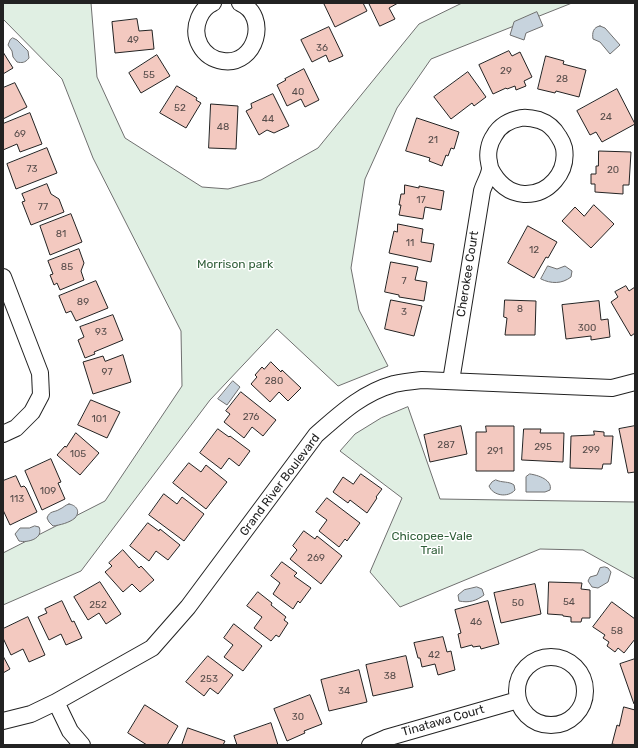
<!DOCTYPE html>
<style>
body{margin:0}
#map{position:relative;width:638px;height:748px;overflow:hidden;background:#fff;font-family:Rubik,sans-serif}
canvas{display:block}
.frame{position:absolute;inset:0;border:4px solid #222;pointer-events:none}
</style>
<div id="map">
<canvas width="638" height="748"></canvas>
<div class="frame"></div>
</div>
<script>
const g = document.querySelector('canvas').getContext('2d');
g.lineJoin = 'round';
function fillPath(path, color) {
  g.fillStyle = color;
  g.fill(path, 'evenodd');
}
function trace(path, color, width, dash) {
  g.strokeStyle = color;
  g.lineWidth = width;
  g.lineCap = dash ? 'butt' : 'round';
  g.setLineDash(dash || []);
  g.stroke(path);
}
function label(font, color, halo, rows, align = 'center') {
  g.font = font + ' Rubik,sans-serif';
  g.lineWidth = 3;
  g.setLineDash([]);
  g.textBaseline = 'middle';
  g.strokeStyle = halo;
  g.fillStyle = color;
  for (const [text, x, y, turn = 0] of rows) {
    g.save();
    g.translate(x, y);
    g.rotate((+turn || 0) * Math.PI / 180);
    g.textAlign = isNaN(turn) ? turn : align;
    if (halo) g.strokeText(text, 0, 0);
    g.fillText(text, 0, 0);
    g.restore();
  }
}
const green = new Path2D(`
 M3,3H91L97,77L125,138L202,187L228,189L261,180L318,148L419,24L462,3H572L431,59L397,108L365,179L351,268L359,310L388,366L338,386L277,329L210,400L81,571L3,605V553L105,501L182,386L181,331L93,158L62,79L3,19Z
 M408,407L440,499L635,502V579L583,550L540,549L400,607L370,572L402,498L340,451L355,434L381,418Z`);
fillPath(green, '#e0efe3');
trace(green, '#6f6f6f', 1);
const water = new Path2D(`
 M537,12L543,26L526,33L524,40L510,35L514,22Z
 M600,26L605,28L620,45L610,54L600,42L593,39C592,33 593,27 600,26Z
 M13,38L17,40L28,51L29,58C25,63 22,63 17,62L13,57L12,51L8,45L10,40Z
 M548,266L557,269L565,266L572,271L571,277C562,284 551,284 541,279Z
 M233,381L240,387L227,405L218,399Z
 M530,474C538,475 553,480 550,490L545,492H526V477Z
 M496,480C502,483 509,481 514,485L515,490C508,498 493,496 489,486L492,482Z
 M69,504C76,505 81,511 75,518C69,523 60,525 53,526L49,522L47,518C50,510 54,513 60,509C63,508 65,505 69,504Z
 M35,526L39,527C44,539 27,543 19,541L15,534L20,528H29Z
 M605,567L608,568L611,572L608,582L598,588L592,587L588,581L590,577L597,575L600,568Z
 M477,587L482,589L484,595C476,601 469,603 459,601L458,595L464,590Z`);
fillPath(water, '#c7d3dd');
trace(water, '#6f6f6f', 1);
const building = new Path2D(`
 M325,3H363L367,11L335,27L324,4Z
 M369,3H398L389,8L395,19L380,26Z
 M137,19L139,31L152,30L154,49L115,53L112,22Z
 M329,27L343,56L329,62L326,55L312,62L301,40Z
 M509,51L512,56L520,52L532,77L524,81L526,86L516,90L515,86L507,89L506,88L493,94L479,65Z
 M3,52L13,68L3,74Z
 M157,55L170,76L141,93L129,73Z
 M546,56L564,61L563,64L586,70L579,97L556,91L555,93L538,89Z
 M304,69L319,100L305,107L301,99L287,106L277,85L286,80L285,79Z
 M468,72L486,97L474,106L472,103L451,119L434,97Z
 M15,83L27,107L3,119V88Z
 M177,86L197,98L196,100L201,103L186,128L160,113Z
 M617,89L635,124L602,142L596,132L590,135L577,111Z
 M273,94L289,126L274,133L267,130L259,135L246,111L252,108L251,104Z
 M211,104L238,106L236,149L209,148Z
 M30,113L42,144L20,152L17,144L3,150V124Z
 M417,118L459,132L454,149L451,148L448,156L446,155L442,166L429,161L430,158L406,151Z
 M47,148L57,173L16,189L7,164Z
 M599,151L631,152L629,185H623V194L595,192V184H591V174H596V166H598Z
 M47,184L51,194L59,199L64,212L31,225L22,202L25,201L22,194Z
 M405,185L419,188V186L444,191L441,210L425,207L423,219L399,215L401,205H399L401,194H404Z
 M594,205L614,224L591,248L562,221L575,207L584,216Z
 M71,214L82,242L50,255L40,226Z
 M398,224L423,229L421,242L434,244L431,262L389,253L394,231L397,232Z
 M528,226L557,242L548,258L546,257L534,278L508,263Z
 M79,249L84,263L81,271L84,280L60,290L57,283L54,285L50,275L53,274L48,261Z
 M391,262L418,267L415,280L427,282L424,301L399,297V295L385,292Z
 M96,281L108,308L76,321L71,311L66,313L59,296Z
 M626,286L629,291L635,287V333L631,336L611,302L618,297L615,292Z
 M391,300L422,306L414,336L385,329Z
 M505,300L536,301L535,335H505L507,318L504,317Z
 M599,301L601,320L608,319L610,337L591,340V336L566,339L562,305Z
 M113,315L123,340L94,352L95,354L85,358L78,340L84,337L80,327Z
 M123,355L131,382L93,394L83,362L103,356L105,361Z
 M271,362L281,372L282,370L301,388L288,401L279,392L270,402L251,384L257,377L255,375L262,367L264,369Z
 M241,392L276,420L263,436L252,427L244,438L224,422L230,414L226,411Z
 M91,400L120,412L107,438L78,425Z
 M461,426L467,454L430,462L424,435Z
 M486,426H514V471H476V432H486Z
 M635,426V472L628,473L619,429Z
 M218,429L229,437L230,436L250,451L239,466L229,458L221,469L200,453Z
 M524,429H541L540,433H564L563,462L522,460Z
 M594,431L604,432V436H613L611,464H603L602,469L570,468L571,436L594,435Z
 M76,433L99,453L80,475L57,455L65,446L66,447Z
 M51,459L61,482L58,483L65,499L42,510L25,471Z
 M189,463L201,472L206,465L227,482L206,509L173,483Z
 M361,474L382,489L376,497L377,498L367,513L350,500L348,503L333,492L343,477L353,484Z
 M16,476L21,487L24,486L26,488L37,512L10,525L3,510V481Z
 M164,494L177,504L182,497L204,514L184,541L149,515Z
 M327,498L360,523L347,541L345,539L339,547L319,531L327,520L316,512Z
 M148,523L159,531L160,529L180,545L168,560L156,551L149,561L130,546Z
 M304,531L315,539L317,536L342,556L321,584L290,559L297,550L293,546Z
 M123,550L139,568L141,566L154,580L140,592L132,584L123,592L105,572L112,566L109,563Z
 M282,562L297,573L294,576L311,588L300,603L298,601L293,609L273,594L280,583L271,576Z
 M100,582L121,614L106,624L99,613L88,620L74,597Z
 M549,582L582,583L581,589L590,590V618H582L581,622H571V617L563,616V615L548,614Z
 M535,584L541,614L501,623L494,593Z
 M258,592L272,603L271,605L286,617L284,620L288,623L279,637L276,635L271,641L254,628L262,617L247,606Z
 M62,601L72,622L74,621L82,638L66,645L61,634L49,640L38,617L47,613L45,609Z
 M488,601L499,644L481,649L480,646L473,647L472,645L461,648L458,634L461,633L455,610Z
 M612,602L635,619V639L624,653L618,648L615,652L607,646L609,642L603,638L605,635L593,627Z
 M28,617L45,655L29,662L23,649L11,655L3,638V629Z
 M234,624L262,646L243,671L224,657L233,645L224,638Z
 M443,637L447,652L451,651L455,670L438,675L435,664L422,667L420,658H418L414,643Z
 M3,656L10,669L3,673Z
 M208,656L233,675L218,694L210,688L204,696L186,682Z
 M406,656L413,687L373,696L366,665Z
 M635,659V703L634,704L620,664Z
 M359,670L367,702L329,711L321,680Z
 M310,695L322,724L304,731L305,733L287,741L274,709Z
 M145,705L178,726L167,745H147L128,733Z
 M624,707L635,710V745H618L612,744L617,725L619,726Z
 M271,723L278,745H237L234,736Z
 M188,728L225,741L223,745H182Z`);
fillPath(building, '#f3c9c0');
trace(building, '#222', 1);
const street = new Path2D(`
 M213,3C206,6 202,11 199,18C191,37 202,58 223,61C256,66 270,16 240,3
 M3,277L40,373L41,395L32,412L16,428L3,434
 M451,381L482,191C484,184 490,175 490,168C490,166 489,164 489,162C487,154 489,143 494,136C499,126 510,120 521,118C527,117 532,118 539,120C548,123 554,128 559,137C561,140 563,144 564,148C568,172 549,195 524,194C508,193 497,182 490,168
 M517 691a34 34 0 1 1 68 0a34 34 0 1 1-68 0Z
 M56,702L70,731L82,745
 M3,721L31,714L56,702L152,648L188,607L316,435C340,414 362,393 394,384C403,382 413,381 422,380L612,388L635,382
 M370,745L386,738L518,700`);
trace(street, '#222', 18);
trace(street, '#fff', 16);
label('10px', '#564c4a', null, [
 ["49",133,40],
 ["36",322,48],
 ["29",506,71],
 ["55",149,75],
 ["28",562,79],
 ["40",298,92],
 ["52",180,108],
 ["24",606,117],
 ["44",268,119],
 ["48",223,127],
 ["69",20,134],
 ["21",433,140],
 ["73",32,169],
 ["20",613,170],
 ["17",421,200],
 ["77",43,207],
 ["81",61,234],
 ["11",410,243],
 ["12",534,250],
 ["85",67,267],
 ["7",404,281],
 ["89",83,302],
 ["8",520,309],
 ["3",404,312],
 ["300",587,328],
 ["93",101,332],
 ["97",107,372],
 ["280",274,381],
 ["276",251,417],
 ["101",99,419],
 ["287",446,445],
 ["295",543,447],
 ["299",591,450],
 ["291",495,451],
 ["105",78,454],
 ["109",48,491],
 ["113",17,499],
 ["269",316,558],
 ["54",569,602],
 ["50",518,603],
 ["252",98,605],
 ["46",476,622],
 ["58",617,631],
 ["42",434,655],
 ["38",390,676],
 ["253",209,679],
 ["34",344,691],
 ["30",298,717]
]);
label('12px', '#2f5e38', '#fff', [
 ["Morrison park",235,265],
 ["Chicopee-Vale",432,537],
 ["Trail",432,551]
]);
label('12px', '#222', '#fff', [
 ["Cherokee Court",468,274,-81],
 ["Grand River Boulevard",280,485,-53],
 ["Tinatawa Court",443,721,-16]
]);
</script>
